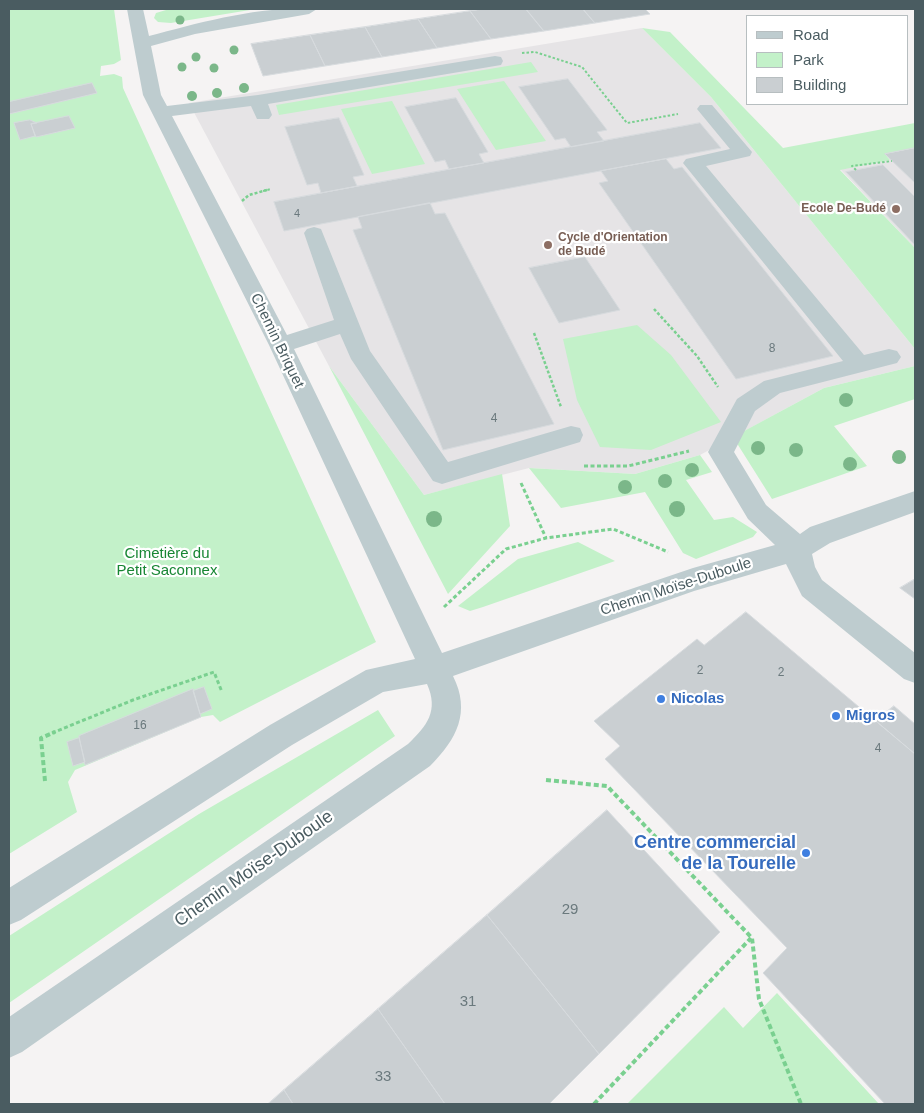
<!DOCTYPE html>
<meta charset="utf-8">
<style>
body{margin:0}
#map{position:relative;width:924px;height:1113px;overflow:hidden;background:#f5f3f3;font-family:Helvetica,sans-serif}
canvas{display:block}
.frame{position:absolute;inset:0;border:10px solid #4a5c61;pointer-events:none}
.legend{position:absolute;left:746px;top:15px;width:162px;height:90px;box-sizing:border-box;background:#fff;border:1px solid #b7bec0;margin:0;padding:6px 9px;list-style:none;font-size:15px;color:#4a5c61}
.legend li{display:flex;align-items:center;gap:10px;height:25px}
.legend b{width:25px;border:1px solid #b7bec0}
</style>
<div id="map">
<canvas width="924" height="1113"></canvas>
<div class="frame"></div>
<ul class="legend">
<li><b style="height:6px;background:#becccf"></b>Road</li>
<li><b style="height:14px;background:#c3f1c9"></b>Park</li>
<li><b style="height:14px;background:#cacfd2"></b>Building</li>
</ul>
</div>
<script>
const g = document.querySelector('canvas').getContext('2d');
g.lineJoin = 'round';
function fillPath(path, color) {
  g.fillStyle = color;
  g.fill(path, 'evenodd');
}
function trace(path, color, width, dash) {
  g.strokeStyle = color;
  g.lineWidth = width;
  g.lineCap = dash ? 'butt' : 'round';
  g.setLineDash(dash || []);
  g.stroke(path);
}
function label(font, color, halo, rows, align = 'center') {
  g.font = font + ' Helvetica,sans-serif';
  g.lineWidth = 4.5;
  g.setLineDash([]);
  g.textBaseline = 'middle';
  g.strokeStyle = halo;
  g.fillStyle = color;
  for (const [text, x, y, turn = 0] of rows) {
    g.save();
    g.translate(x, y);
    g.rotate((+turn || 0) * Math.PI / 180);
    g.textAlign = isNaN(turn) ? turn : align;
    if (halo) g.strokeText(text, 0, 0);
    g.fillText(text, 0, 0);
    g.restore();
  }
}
fillPath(new Path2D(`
 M642,28L711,97L915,349V366L824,388L700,455L635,474L529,468L424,495L329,366L189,103Z
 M915,148V248L840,169L890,160L885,154Z`), '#e6e4e6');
fillPath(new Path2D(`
 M9,9H114L121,60L114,64L101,66L100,76L114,74L122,77L123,88L376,642L220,722L213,715L201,717L75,770L68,782L77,812L9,854Z
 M256,9L171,23L158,22L154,18L156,13L166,10Z
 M642,28L670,32L783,148L915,123V148L885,154L890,160L840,170L915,248V349L711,97Z
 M531,62L538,72L279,115L276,105Z
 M504,81L546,141L496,150L457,89Z
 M392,101L425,164L372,174L341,109Z
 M637,325L671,355L721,422L651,450L600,447L577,400L563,339Z
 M329,366L424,495L502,474L510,526L448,594Z
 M915,366V399L834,426L867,466L772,499L733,437L824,388Z
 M700,455L712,472L686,480L714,520L733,517L757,532L753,537L696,559L683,553L645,492L561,508L529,468L635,474Z
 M578,542L615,561L483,607L470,611L458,606L518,559Z
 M378,710L395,736L9,1003V936L199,814Z
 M777,993L879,1104H627L724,1007L743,1028Z`), '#c3f1c9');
const building = new Path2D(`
 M485,9H526L544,31L491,39L470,11Z
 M526,9H583L595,23L544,31Z
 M583,9H645L650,14L595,23Z
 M470,11L491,39L437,48L418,19Z
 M418,19L437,48L382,57L365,27Z
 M365,27L382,57L325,66L310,35Z
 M310,35L325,66L263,76L251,44Z
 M568,79L607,130L597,132L604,141L571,147L565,138L555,140L519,87Z
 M92,83L97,93L9,114V102Z
 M456,98L488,152L479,154L484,163L449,169L445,160L435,162L405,107Z
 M69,116L75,128L36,137L31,124Z
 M339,118L364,175L353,177L357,186L321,193L318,183L307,185L285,127Z
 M30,120L37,123L31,124L35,136L20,140L14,123Z
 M700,123L721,148L284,231L274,202Z
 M915,148V183L885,154Z
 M666,159L674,169L682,167L833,356L736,379L599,183L608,181L601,171Z
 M883,165L915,197V245L846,172Z
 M430,203L435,214L445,213L554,424L443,450L353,230L362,228L358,217Z
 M585,257L620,310L559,323L529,268Z
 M915,579V599L900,588Z
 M746,612L915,754V1104H885L763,973L787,948L605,759L620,746L594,721L697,639L704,645Z
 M204,687L212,709L200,714L193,691Z
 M193,689L201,717L85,765L79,736Z
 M894,706L915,724V754L876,721Z
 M79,738L85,762L73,766L67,742Z
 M607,810L720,932L599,1054L487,915Z
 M487,915L599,1054L549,1104H445L378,1009Z
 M378,1009L445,1104H293L284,1090Z
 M284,1090L293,1104H268Z`);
fillPath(building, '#cacfd2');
trace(building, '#d7dbde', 1);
trace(new Path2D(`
 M522,53L535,52L582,67L627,123L678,114
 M856,170L852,166L892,161
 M263,191L271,189`), '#7ad090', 2, [2.5, 2]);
trace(new Path2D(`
 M242,201L249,195L267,190
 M654,309L697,356L718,387
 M534,333L561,407`), '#7ad090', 2.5, [3, 2]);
trace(new Path2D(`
 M584,466H628L689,451
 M521,483L546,538
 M444,607L506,549L546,538L613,529L668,552
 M52,733L133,700L214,672L222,692`), '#7ad090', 3, [4, 2.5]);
trace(new Path2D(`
 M546,780L607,786L752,938L759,999L801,1104
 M45,781L41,738L55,732
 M594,1104L751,938`), '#7ad090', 4, [5, 3]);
fillPath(new Path2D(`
 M127,9H143L149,36C201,22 263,5 317,9L309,14L195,34L151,46L161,95L167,106L258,95L495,56L501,57L503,61L501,65L495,66L268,104L272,115L269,119H257L251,106L172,116L287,335L334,320L304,233L307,229L314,227L321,229L370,351L448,462L571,426L580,428L583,435L580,442L442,484L433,481L351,359L340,334L294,349L442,653L693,568L775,545L748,519L708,452L737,399L764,381L843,361L683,163L686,159L730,149L697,109L700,105H712L752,152L750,156L706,166L864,355L889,349L897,351L901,357L897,363L780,393L755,411L734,452L766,505L800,534L810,527L915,491V512L830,543L812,554L815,567L822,580L915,653V683L904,679L802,596L786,564L694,591L453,676C471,712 457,739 430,766L22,1052L9,1058V1017L408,744C427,726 439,711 427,684L383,692L292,745L21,920L9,925V888L270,725L366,670L415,659L269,345L143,95Z`), '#becccf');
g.fillStyle = '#7bb789';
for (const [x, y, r] of [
 [180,20,4.5],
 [234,50,4.5],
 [196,57,4.5],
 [182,67,4.5],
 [214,68,4.5],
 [244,88,5],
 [217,93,5],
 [192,96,5],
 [846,400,7],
 [758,448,7],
 [796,450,7],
 [899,457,7],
 [850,464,7],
 [692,470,7],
 [665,481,7],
 [625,487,7],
 [677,509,8],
 [434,519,8]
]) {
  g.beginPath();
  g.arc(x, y, r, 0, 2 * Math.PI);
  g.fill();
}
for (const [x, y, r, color] of [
 [896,209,5,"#8d6e63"],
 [548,245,5,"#8d6e63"],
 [661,699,5,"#3f7fe0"],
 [836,716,5,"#3f7fe0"],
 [806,853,5,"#3f7fe0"]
]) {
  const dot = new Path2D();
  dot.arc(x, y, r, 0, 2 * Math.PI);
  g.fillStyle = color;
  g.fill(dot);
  trace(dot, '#fff', 2);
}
label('11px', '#6a797d', null, [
 ["4",297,214]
]);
label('bold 12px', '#785e54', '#fff', [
 ["Ecole De-Budé",886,209],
 ["Cycle d'Orientation",558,238,"left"],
 ["de Budé",558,252,"left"]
], 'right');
label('12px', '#6a797d', null, [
 ["8",772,349],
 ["4",494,419],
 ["2",700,671],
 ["2",781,673],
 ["16",140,726],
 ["4",878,749]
]);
label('15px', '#4a5c61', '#fff', [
 ["Chemin Briquet",277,341,64],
 ["Chemin Moïse-Duboule",676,587,-18]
]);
label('15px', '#178633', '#fff', [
 ["Cimetière du",167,554],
 ["Petit Saconnex",167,571]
]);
label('bold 15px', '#366cbe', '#fff', [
 ["Nicolas",671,699],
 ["Migros",846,716]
], 'left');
label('15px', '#6a797d', null, [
 ["29",570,910],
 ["31",468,1002],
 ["33",383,1077]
]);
label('bold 18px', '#366cbe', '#fff', [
 ["Centre commercial",796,843],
 ["de la Tourelle",796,864]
], 'right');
label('18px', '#4a5c61', '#fff', [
 ["Chemin Moïse-Duboule",254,869,-35]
]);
</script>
